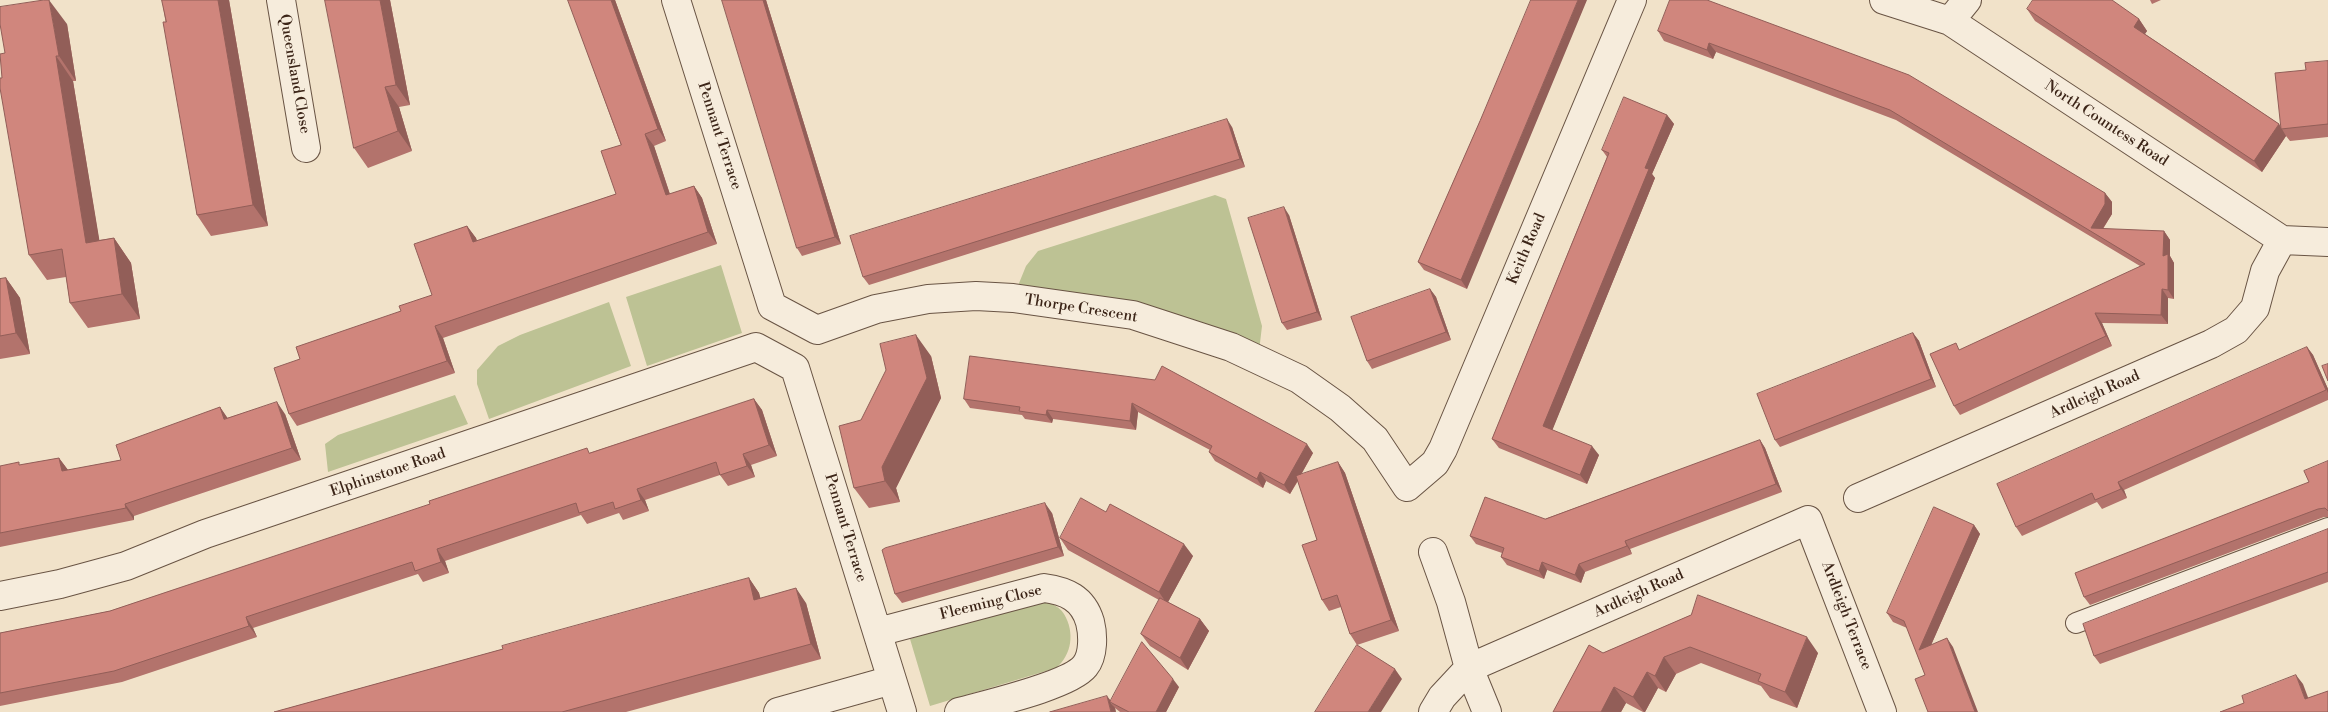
<!DOCTYPE html>
<style>
body{margin:0}
canvas{display:block;background:#f1e2c9}
</style>
<canvas width="2328" height="712"></canvas>
<script>
const g = document.querySelector('canvas').getContext('2d');
g.lineJoin = 'round';
function fillPath(path, color) {
  g.fillStyle = color;
  g.fill(path, 'evenodd');
}
function trace(path, color, width, dash) {
  g.strokeStyle = color;
  g.lineWidth = width;
  g.lineCap = dash ? 'butt' : 'round';
  g.setLineDash(dash || []);
  g.stroke(path);
}
function label(font, color, halo, rows, align = 'center') {
  g.font = font + ' "Libre Bodoni",serif';
  g.lineWidth = 4;
  g.setLineDash([]);
  g.textBaseline = 'middle';
  g.strokeStyle = halo;
  g.fillStyle = color;
  for (const [text, x, y, turn = 0] of rows) {
    g.save();
    g.translate(x, y);
    g.rotate((+turn || 0) * Math.PI / 180);
    g.textAlign = isNaN(turn) ? turn : align;
    if (halo) g.strokeText(text, 0, 0);
    g.fillText(text, 0, 0);
    g.restore();
  }
}
fillPath(new Path2D(`
 M1215,195L1226,199L1262,326L1258,360L1013,298L1026,266L1038,251Z
 M721,265L742,333L647,366L626,297Z
 M609,302L631,366L489,419L477,384V370L498,346L520,335Z
 M455,395L468,424L328,472L325,444L338,435Z
 M1035,600C1045,601 1058,604 1064,614C1075,632 1072,655 1056,668L930,706L910,639Z`), '#bdc294');
const service = new Path2D(`
 M2076,623L2328,528`);
const minor = new Path2D(`
 M281,0L306,148
 M676,0L772,306L817,330L876,309L928,299L976,296L1013,298L1133,315L1231,347L1299,379L1340,408L1375,439L1407,487L1435,463L1443,449L1632,0
 M1884,0L1950,21L2282,240L2328,242
 M1950,21L1967,0
 M1858,498L2211,344L2236,330L2255,308L2265,271L2282,240
 M1433,552L1451,602L1469,668L1487,712
 M0,596L60,584L126,566L205,534L756,347L795,368L902,712
 M878,632L1044,588C1066,591 1083,598 1090,622C1093,634 1094,655 1085,666C1069,686 987,704 959,712
 M778,712L892,680
 M1433,712L1442,697L1469,668L1808,520L1882,712`);
trace(service, '#695444', 22);
trace(minor, '#695444', 30);
trace(service, '#f6ecdc', 20);
trace(minor, '#f6ecdc', 28);
fillPath(new Path2D(`
 M162,0H229L268,226L211,236L197,215Z
 M325,0H390L410,105L399,107L412,151L368,168L354,148Z
 M568,0H615L666,141L654,146L670,194L694,186L702,198L717,244L443,338L455,373L297,426L289,414L300,359L401,311L432,295L467,226L476,238L477,241L616,194L621,145Z
 M722,0H766L841,244L802,256L797,248Z
 M1670,0L2105,193L2112,202V214L2103,229L2164,231L2170,240V256L2174,263V299L2168,298V324L2102,323L2112,346L1960,415L1954,406L2140,266L1896,120L1716,52L1713,59L1664,41L1658,31Z
 M2150,0H2161L2152,4Z
 M2027,9L2139,19L2147,31L2145,34L2279,124L2281,128L2306,70L2328,61V137L2290,141L2286,136L2262,172L2035,21Z
 M67,24L76,81H73L99,240L114,238L131,263L140,319L88,328L70,303L66,277L47,280L29,255L2,78Z
 M1667,115L1674,124L1652,174L1655,178L1552,430L1599,455L1587,484L1499,448L1492,439L1607,157L1602,150Z
 M1480,121L1467,289L1424,270L1418,262Z
 M1232,127L1245,167L869,285L863,277Z
 M1289,215L1322,320L1287,330L1282,323Z
 M6,278L20,298L30,354L0,359V279Z
 M1430,289L1436,297L1451,340L1372,369L1367,361Z
 M1913,333L1919,341L1936,387L1780,447L1775,440Z
 M2307,347L2313,355L2328,389V400L2124,490L2127,498L2102,509L2097,502L2022,536L2016,527Z
 M931,356L941,398L896,488L900,502L869,508L854,488L861,420Z
 M970,356L1313,453L1301,475L1338,462L1345,473L1399,631L1357,645L1350,634L1341,607L1329,611L1322,600L1317,540L1298,481L1290,494L1266,481L1263,488L1215,461L1209,452L1210,450L1138,412L1136,430L1053,419L1052,423L1025,419L1022,415L970,408L964,399Z
 M754,399L762,410L777,456L751,465L755,477L728,486L720,475L645,500L649,511L623,520L619,513L587,524L581,515L445,561L449,573L423,582L418,574L253,628L257,637L122,682L0,706V633L110,611Z
 M220,407L227,418L285,414L301,460L134,516V520L0,547V466L21,465L59,458L68,470L121,460Z
 M1760,440L1765,448L1782,492L1630,549L1632,554L1585,572L1581,583L1547,570L1544,579L1507,565L1501,557L1502,553L1476,544L1470,536L1545,519Z
 M2328,461V517H2324L2090,605L2084,597L2309,482Z
 M1106,512L1193,556L1168,602L1200,619L1209,631L1188,670L1150,646L1141,634L1159,600L1068,550L1060,538Z
 M1052,513L1064,556L902,603L895,594Z
 M1974,525L1980,534L1931,645L1953,647L1925,675L1907,628L1893,622L1887,613Z
 M2328,529V582L2100,664L2094,656Z
 M749,578L759,593L760,598L806,603L821,659L626,712H274L503,649Z
 M1691,615L1818,653L1797,708L1770,698L1761,686L1701,663L1676,674L1666,692L1658,688L1645,712H1643L1626,703L1621,712H1553L1603,653Z
 M1179,687L1166,712H1120L1115,708L1116,712L1107,696L1111,701Z`), '#b3736c');
fillPath(new Path2D(`
 M49,0L67,24L76,81L59,56Z
 M218,0H229L268,226L253,205Z
 M380,0H390L410,105L396,85Z
 M611,0H615L666,141L658,129Z
 M763,0H766L841,244L835,237Z
 M1578,0H1587L1467,289L1461,280Z
 M2139,19L2147,31L2142,38L2134,27Z
 M1709,43L1716,52L1713,59L1707,50Z
 M56,56L73,81L104,268L86,243Z
 M385,87L399,107L412,151L398,131Z
 M1667,115L1674,124L1652,174L1655,178L1550,436L1543,426L1645,168Z
 M1227,119L1232,127L1245,167L1240,159Z
 M2279,124L2286,136L2262,172L2254,161Z
 M645,134L654,146L674,207L666,195Z
 M694,186L702,198L717,244L708,232Z
 M2105,193L2112,202V214L2098,236L2091,228Z
 M1284,207L1289,215L1322,320L1317,312Z
 M467,226L476,238L481,254L473,242Z
 M2164,231L2170,240V256L2174,263V299L2168,290L2163,256Z
 M114,238L131,263L140,319L122,294Z
 M6,278L20,298L30,354L16,333Z
 M1430,289L1436,297L1451,340L1446,332Z
 M2162,289L2168,298V324L2161,315Z
 M2095,313L2102,323L2112,346L2106,336Z
 M435,326L443,338L455,373L447,361Z
 M1913,333L1919,341L1936,387L1931,379Z
 M916,335L931,356L941,398L896,488L900,502L885,481L882,467Z
 M2307,347L2313,355L2328,389V393Z
 M754,399L762,410L777,456L769,445Z
 M277,402L285,414L301,460L292,448Z
 M1132,403L1138,412L1136,430L1130,421Z
 M220,407L229,420L224,419Z
 M1047,410L1053,419L1052,423L1046,415Z
 M1760,440L1765,448L1782,492L1776,484Z
 M1307,444L1313,453L1290,494L1284,485Z
 M1592,446L1599,455L1587,484L1580,475Z
 M743,454L751,465L755,477L747,466Z
 M59,458L68,470L62,471Z
 M1338,462L1345,473L1399,631L1391,620Z
 M1260,472L1266,481L1263,488L1257,479Z
 M2118,482L2124,490L2127,498L2121,489Z
 M637,489L645,500L649,511L641,500Z
 M1045,503L1052,513L1064,556L1058,547Z
 M125,504L134,516V520L126,508Z
 M1974,525L1980,534L1925,659L1919,650Z
 M1625,541L1630,549L1632,554L1627,546Z
 M1184,544L1193,556L1167,604L1159,592Z
 M437,549L445,561L449,573L441,562Z
 M1542,562L1547,570L1544,579L1539,571Z
 M1579,564L1585,572L1581,583L1575,575Z
 M749,578L759,593L765,614L754,600Z
 M796,588L806,603L821,659L811,644Z
 M246,617L253,628L257,637L249,626Z
 M1200,619L1209,631L1188,670L1180,658Z
 M1807,637L1818,653L1797,708L1785,692Z
 M1947,638L1953,647L1978,712H1975Z
 M1664,657L1676,674L1666,692L1655,676Z
 M1395,669L1402,679L1381,712H1368Z
 M1647,672L1658,688L1645,712H1644L1633,697Z
 M2296,675L2303,684L2312,708L2305,699Z
 M1173,679L1179,687L1166,712H1156Z
 M1614,687L1626,703L1621,712H1601Z
 M1107,696L1112,703L1110,702L1115,708L1116,712H1111Z`), '#925e58');
const building = new Path2D(`
 M44,0H49L59,56H56L86,243L114,238L122,294L70,303L62,249L29,255L0,88V78H2L0,54L5,53L0,24V7Z
 M162,0H218L253,205L197,215L163,22H166Z
 M325,0H380L396,85L385,87L398,131L354,148Z
 M568,0H611L658,129L645,134L666,195L694,186L708,232L435,326L447,361L289,414L274,368L300,359L296,347L401,311L399,306L432,295L414,244L467,226L473,242L616,194L601,151L621,145Z
 M722,0H763L835,237L797,248Z
 M1531,0H1578L1461,280L1418,262L1480,121Z
 M1670,0H1707L1909,75L2105,193V204L2091,228L2164,231L2163,256L2168,254V290L2162,289L2161,315L2095,313L2106,336L1954,406L1930,354L1956,343L1959,350L2145,264L1890,110L1709,43L1707,50L1658,31Z
 M2033,0H2112L2139,19L2134,27L2279,124L2254,161L2027,9Z
 M2328,61V124L2281,129L2275,73L2306,70L2305,63Z
 M1624,97L1667,115L1645,168L1649,169L1543,426L1592,446L1580,475L1492,439L1609,153L1602,150Z
 M1227,119L1240,159L863,277L850,236Z
 M1284,207L1317,312L1282,323L1248,218Z
 M6,278L16,333L0,336V279Z
 M1430,289L1446,332L1367,361L1351,317Z
 M1913,333L1931,379L1775,440L1757,394Z
 M916,335L927,378L882,467L885,481L854,488L839,426L861,420L886,370L880,344Z
 M2307,347L2326,390L2118,482L2121,489L2095,500L2092,493L2016,527L1997,484Z
 M970,356L1155,380L1162,366L1307,444L1284,485L1260,472L1257,479L1209,452L1212,446L1132,403L1130,421L1047,410L1046,415L1019,411L1020,407L964,399Z
 M2328,364V381L2322,366Z
 M754,399L769,445L743,454L747,466L720,475L716,462L637,489L641,500L615,509L613,502L579,513L576,503L437,549L441,562L415,571L412,562L246,617L249,626L114,671L0,693V633L110,611L430,504L429,501L587,448L589,453Z
 M277,402L292,448L125,504L126,508L0,533V466L19,462V465L59,458L62,471L121,460L116,445L220,407L224,419Z
 M1760,440L1776,484L1625,541L1627,546L1579,564L1575,575L1542,562L1539,571L1501,557L1504,548L1470,536L1485,497L1545,519Z
 M2328,461V511L2325,508L2318,509L2084,597L2075,573L2309,482L2304,471Z
 M1338,462L1391,620L1350,634L1337,595L1322,600L1302,545L1317,540L1296,476Z
 M1081,498L1106,512L1110,504L1184,544L1159,592L1060,538Z
 M1045,503L1058,547L895,594L882,550L885,548Z
 M1934,507L1974,525L1919,650L1947,638L1975,712H1928L1915,679L1925,675L1904,621L1887,613Z
 M2328,529V572L2094,656L2083,624Z
 M749,578L754,600L796,588L811,644L562,712H274L503,649L502,646Z
 M1698,595L1807,637L1785,692L1758,681L1761,674L1690,647L1664,657L1655,676L1647,672L1633,697L1614,687L1601,712H1553L1589,645L1603,653L1691,615Z
 M1160,598L1200,619L1180,658L1141,634Z
 M1142,642L1173,679L1156,712H1129L1110,702Z
 M1357,645L1395,669L1368,712H1315Z
 M2296,675L2305,699L2328,691V712H2220L2244,703L2242,696Z
 M1107,696L1111,712H1050Z`);
fillPath(building, '#d0867d');
trace(building, '#925e58', 1);
label('15px', '#3c2518', '#f6ecdc', [
 ["Queensland Close",294,74,80],
 ["North Countess Road",2106,124,33],
 ["Pennant Terrace",719,136,72],
 ["Keith Road",1527,249,-67],
 ["Thorpe Crescent",1081,309,9],
 ["Ardleigh Road",2095,395,-24],
 ["Elphinstone Road",388,473,-19],
 ["Pennant Terrace",845,528,73],
 ["Ardleigh Road",1639,594,-24],
 ["Fleeming Close",991,603,-14],
 ["Ardleigh Terrace",1846,616,69]
]);
</script>
